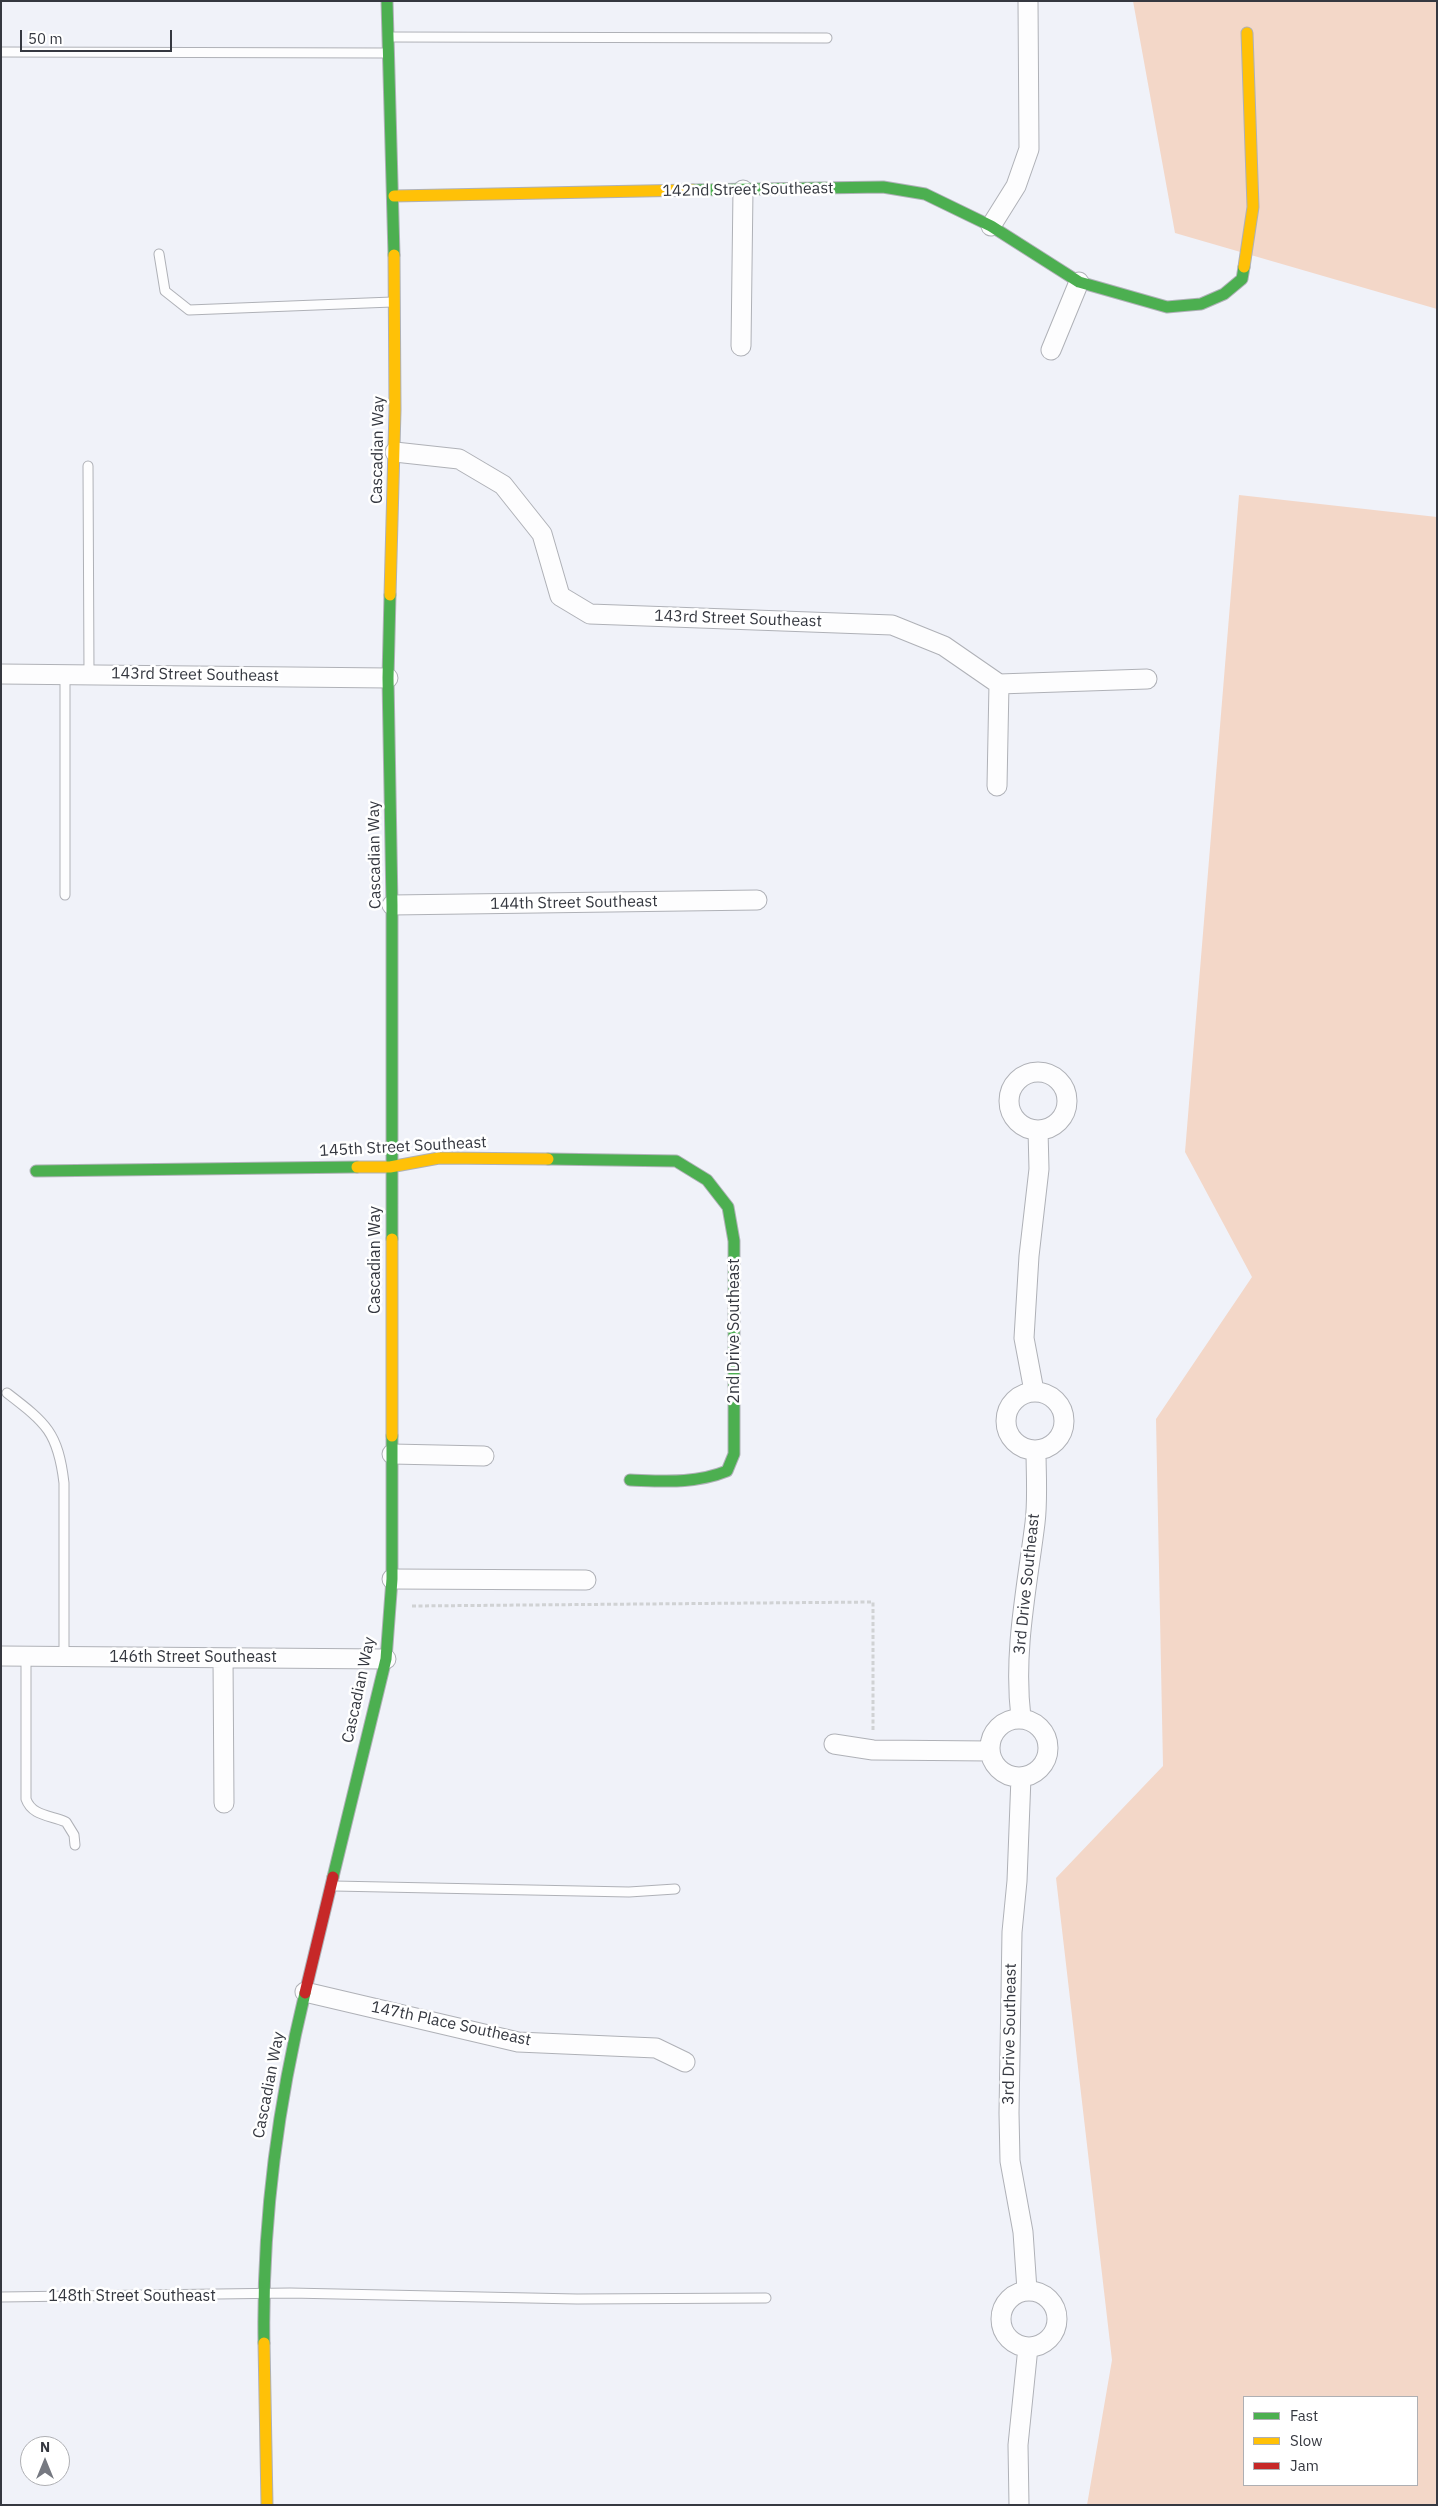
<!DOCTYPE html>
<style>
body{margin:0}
#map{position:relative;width:1438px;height:2506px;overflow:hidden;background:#f0f2f9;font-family:"IBM Plex Sans",sans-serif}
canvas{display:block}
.frame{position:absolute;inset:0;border:2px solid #353840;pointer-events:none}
.legend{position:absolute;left:1243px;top:2396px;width:175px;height:90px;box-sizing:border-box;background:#fff;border:1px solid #aeafb3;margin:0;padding:6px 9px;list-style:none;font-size:15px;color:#353840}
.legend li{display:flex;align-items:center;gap:10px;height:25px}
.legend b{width:25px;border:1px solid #aeafb3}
.north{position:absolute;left:20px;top:2436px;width:50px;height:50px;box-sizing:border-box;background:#fff;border:1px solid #aeafb3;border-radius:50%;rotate:0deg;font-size:14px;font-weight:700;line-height:20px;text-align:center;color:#353840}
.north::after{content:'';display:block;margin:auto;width:18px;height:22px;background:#767981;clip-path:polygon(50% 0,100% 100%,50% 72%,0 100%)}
.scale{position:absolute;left:20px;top:30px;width:152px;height:22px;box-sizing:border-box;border:2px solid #353840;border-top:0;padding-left:6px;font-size:15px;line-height:18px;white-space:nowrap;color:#353840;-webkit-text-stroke:4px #fff;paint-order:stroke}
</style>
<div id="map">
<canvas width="1438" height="2506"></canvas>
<div class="frame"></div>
<ul class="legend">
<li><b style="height:6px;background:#4caf50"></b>Fast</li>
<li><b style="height:6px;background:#ffc107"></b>Slow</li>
<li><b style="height:6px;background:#c62828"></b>Jam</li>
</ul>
<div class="north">N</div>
<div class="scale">50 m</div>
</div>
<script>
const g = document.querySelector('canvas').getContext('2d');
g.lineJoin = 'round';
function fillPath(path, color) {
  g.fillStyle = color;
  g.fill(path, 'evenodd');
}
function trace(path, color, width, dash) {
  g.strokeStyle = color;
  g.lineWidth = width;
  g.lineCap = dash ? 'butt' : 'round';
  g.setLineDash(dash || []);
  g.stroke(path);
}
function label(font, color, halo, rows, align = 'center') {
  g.font = font + ' "IBM Plex Sans",sans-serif';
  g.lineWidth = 5;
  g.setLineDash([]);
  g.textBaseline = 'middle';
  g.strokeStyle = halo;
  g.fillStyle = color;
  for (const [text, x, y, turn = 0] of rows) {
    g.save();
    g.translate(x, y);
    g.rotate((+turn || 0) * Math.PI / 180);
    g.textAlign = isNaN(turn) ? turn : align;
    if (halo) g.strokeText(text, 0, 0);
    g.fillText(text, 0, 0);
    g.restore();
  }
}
fillPath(new Path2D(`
 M1133,1H1437V309L1175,233Z
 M1239,495L1437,517V2505H1087L1112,2360L1056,1878L1163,1766L1156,1419L1252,1277L1185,1152ZM1244,2397H1417V2485H1244Z`), '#f3d7c8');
const lane = new Path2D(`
 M390,37L827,38
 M1,52L386,53
 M159,254L165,291L189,310L392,302
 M88,466L89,673
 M65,673V895
 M7,1393C46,1423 58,1432 64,1483V1656
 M26,1656V1799C32,1816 50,1815 66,1822L74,1835L75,1845
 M334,1886L629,1892L675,1889
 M1,2297L290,2293L577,2299L766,2298`);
const street = new Path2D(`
 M991,226L1016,186L1029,149L1028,1
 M741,346L743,190
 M1051,350L1079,282
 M395,452L459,459L503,485L542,534L560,596L590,614L892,625L944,646L999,684L1147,679
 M1,674L388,678
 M997,786L999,684
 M392,905L757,900
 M1009 1101a29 29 0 1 1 58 0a29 29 0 1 1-58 0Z
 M1034,1391L1024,1338L1029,1256L1039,1169L1038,1130
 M1006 1421a29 29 0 1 1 58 0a29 29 0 1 1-58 0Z
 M392,1454L484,1456
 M392,1579L586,1580
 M1,1656L386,1659
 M223,1658L224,1803
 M1021,1718C1013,1652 1027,1588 1035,1523C1038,1499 1036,1474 1036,1450
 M990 1748a29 29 0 1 1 58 0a29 29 0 1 1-58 0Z
 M834,1744L873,1750L990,1751
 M1021,1777L1017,1881L1012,1932L1009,2113L1010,2161L1023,2232L1027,2290
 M305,1992L518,2042L656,2048L685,2062
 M1001 2319a28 28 0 1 1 56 0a28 28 0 1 1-56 0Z
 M1019,2505L1018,2445L1028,2347`);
const fast = new Path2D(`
 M387,1L394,255
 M693,190L883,187L925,194L991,226L1079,282L1167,307L1201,304L1224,294L1242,279L1244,267
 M390,595L388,678L392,905V1239
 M548,1159L676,1161L707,1180L728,1207L734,1241V1454L727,1471C695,1484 663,1481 630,1480
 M36,1171L357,1167
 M333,1877L386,1659L392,1579V1436
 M264,2343C262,2224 277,2108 305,1993`);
const slow = new Path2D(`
 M394,196L693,190
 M1244,267L1253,207L1247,33
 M390,595L395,410L394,255
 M357,1167H390L439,1158L548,1159
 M392,1239V1436
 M264,2343L267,2505`);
const jam = new Path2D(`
 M305,1993L333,1877`);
trace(lane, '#afb1b7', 11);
trace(street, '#afb1b7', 21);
trace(fast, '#afb1b7', 13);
trace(slow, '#afb1b7', 13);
trace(jam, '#afb1b7', 13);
trace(new Path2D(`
 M412,1606L873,1602V1732`), '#d0d2d4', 3, [4, 2.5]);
trace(lane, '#fdfdfe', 9);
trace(street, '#fdfdfe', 19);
trace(fast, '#4caf50', 11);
trace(slow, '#ffc107', 11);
trace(jam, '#c62828', 11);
label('16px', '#353840', '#fff', [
 ["142nd Street Southeast",748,190,-1],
 ["Cascadian Way",378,450,-89],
 ["143rd Street Southeast",738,619,2],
 ["143rd Street Southeast",195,675,1],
 ["Cascadian Way",375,855,-91],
 ["144th Street Southeast",574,903,-1],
 ["145th Street Southeast",403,1147,-3],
 ["Cascadian Way",375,1260,-90],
 ["2nd Drive Southeast",734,1331,-90],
 ["3rd Drive Southeast",1027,1584,-84],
 ["146th Street Southeast",193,1657],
 ["Cascadian Way",359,1690,-78],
 ["147th Place Southeast",451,2024,12],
 ["3rd Drive Southeast",1010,2034,-89],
 ["Cascadian Way",269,2085,-79],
 ["148th Street Southeast",132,2296]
]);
</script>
